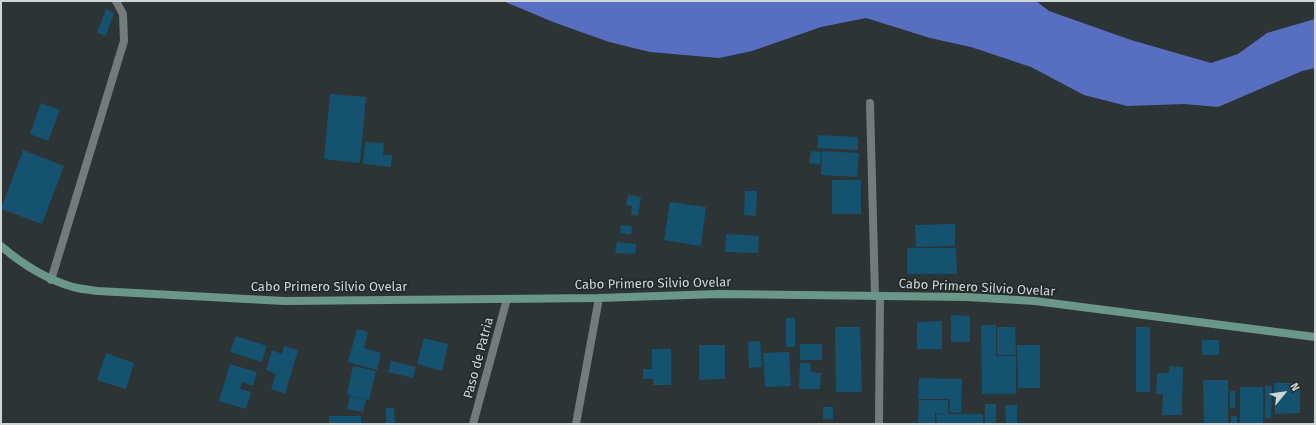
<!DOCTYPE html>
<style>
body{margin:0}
#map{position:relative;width:1316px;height:425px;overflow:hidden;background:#2c3435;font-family:"Fira Sans",sans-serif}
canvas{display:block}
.frame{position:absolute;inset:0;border:2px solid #d0d5d5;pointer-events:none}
.north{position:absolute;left:1264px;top:373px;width:40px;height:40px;-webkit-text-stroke:3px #222a2a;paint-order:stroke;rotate:61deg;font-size:11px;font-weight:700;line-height:16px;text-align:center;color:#d0d5d5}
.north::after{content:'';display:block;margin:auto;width:14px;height:18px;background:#d0d5d5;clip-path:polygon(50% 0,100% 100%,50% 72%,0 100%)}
</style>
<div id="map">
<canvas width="1316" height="425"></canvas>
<div class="frame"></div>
<div class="north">N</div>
</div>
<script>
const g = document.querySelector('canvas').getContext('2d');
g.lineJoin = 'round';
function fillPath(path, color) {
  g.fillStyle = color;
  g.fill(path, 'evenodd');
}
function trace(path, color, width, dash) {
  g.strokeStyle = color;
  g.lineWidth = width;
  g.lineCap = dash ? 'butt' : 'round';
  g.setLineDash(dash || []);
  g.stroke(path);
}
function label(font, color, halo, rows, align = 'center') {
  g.font = font + ' "Fira Sans",sans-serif';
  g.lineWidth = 3.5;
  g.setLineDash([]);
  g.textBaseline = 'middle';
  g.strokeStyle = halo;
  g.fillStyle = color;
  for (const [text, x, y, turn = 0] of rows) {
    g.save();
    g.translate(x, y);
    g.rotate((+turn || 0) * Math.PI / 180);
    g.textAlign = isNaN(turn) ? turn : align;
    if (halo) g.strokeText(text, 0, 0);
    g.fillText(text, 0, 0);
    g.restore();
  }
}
fillPath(new Path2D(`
 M503,1H1036L1049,11L1131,40L1211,63L1238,54L1267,33L1315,19V68L1302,71L1218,107L1184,104L1127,106L1084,95L1031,67L971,47L930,38L866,18L821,27L752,51L719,58L650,52L609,42L553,22Z`), '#586fc1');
fillPath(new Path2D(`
 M106,9L114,13L106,36L97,33Z
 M330,94L366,97L360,163L324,159Z
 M41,103L60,110L48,141L30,134Z
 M818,135L858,137V150L817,148Z
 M365,142L384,143L383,155H392L391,167L363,164Z
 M23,150L64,166L42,224L1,209Z
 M811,151L821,152L820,165L809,163Z
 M822,151L859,153L857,177L821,175Z
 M832,180H861V214H832Z
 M745,191H757L756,216L744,215Z
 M628,195L641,197L638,216L631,215L632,206L626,205Z
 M670,202L706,207L701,246L664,240Z
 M955,224V246L916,247L915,225Z
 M621,225L632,226L631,235L620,233Z
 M726,234L759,236L758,253L725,252Z
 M617,242L636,244L635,254L615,253Z
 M907,248H956L957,274H907Z
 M951,315L970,316V342H951Z
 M786,318H795V347H786Z
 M942,321V349H917V322Z
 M981,325H996V356H1016V394H982Z
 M835,327H860L862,392H836Z
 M997,327H1015L1016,355H997Z
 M1136,327H1150V392H1136Z
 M357,329L368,332L364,348L381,353L377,370L348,362Z
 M236,336L267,346L262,362L230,352Z
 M424,338L448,344L442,371L417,364Z
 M1202,340H1219V355H1202Z
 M760,341L762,367L749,368L748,342Z
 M800,344H822V360H800Z
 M699,345H725V379L699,380Z
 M1017,345H1040V388H1018Z
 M284,346L298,350L285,394L271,389L276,374L266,370L272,350L282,354Z
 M652,349H671V385H653V379H643V369H652Z
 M789,352L791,386L765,387L763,353Z
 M106,353L134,363L126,389L97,380Z
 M391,361L416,367L413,378L388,372Z
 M800,363H810L811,372L821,373L820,389H799Z
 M230,364L257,372L253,386L242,382L240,389L251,392L246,409L219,401Z
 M353,366L376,371L369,400L347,395Z
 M1169,366L1183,367L1182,415H1162L1163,394H1156L1157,373H1169Z
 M919,378L962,379L961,413L949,412L950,399H918Z
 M1203,380H1228V424H1204Z
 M1274,383H1300V413L1275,414Z
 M1265,386H1272L1271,418H1265Z
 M1240,387H1263V423H1240Z
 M1230,391H1235V408H1230Z
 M350,396L366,400L363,412L347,409Z
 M919,400H948V414L935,413V424H918Z
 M985,404H996V424H985Z
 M1005,405H1017V424H1006Z
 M823,407H833V419H823Z
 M386,408H394L395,424H386Z
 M936,414H983V424H937Z
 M329,416H361V424H329Z
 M1231,416H1237V424H1231Z`), '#155270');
trace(new Path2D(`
 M870,103L875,296
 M51,280L124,41L123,14L116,1`), '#737c7c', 8);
trace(new Path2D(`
 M473,424L507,299
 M576,424L599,298
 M879,424L880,296`), '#737c7c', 8);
trace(new Path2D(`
 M1,246C22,264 46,279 73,287C81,289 90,290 98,291L284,301L599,298L719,294L967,297L1035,301L1315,337`), '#6b9789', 8);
label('13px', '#d0d5d5', '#222a2a', [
 ["Cabo Primero Silvio Ovelar",653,284,-1],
 ["Cabo Primero Silvio Ovelar",329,287],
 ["Cabo Primero Silvio Ovelar",977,288,3],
 ["Paso de Patria",479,358,-75]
]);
</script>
